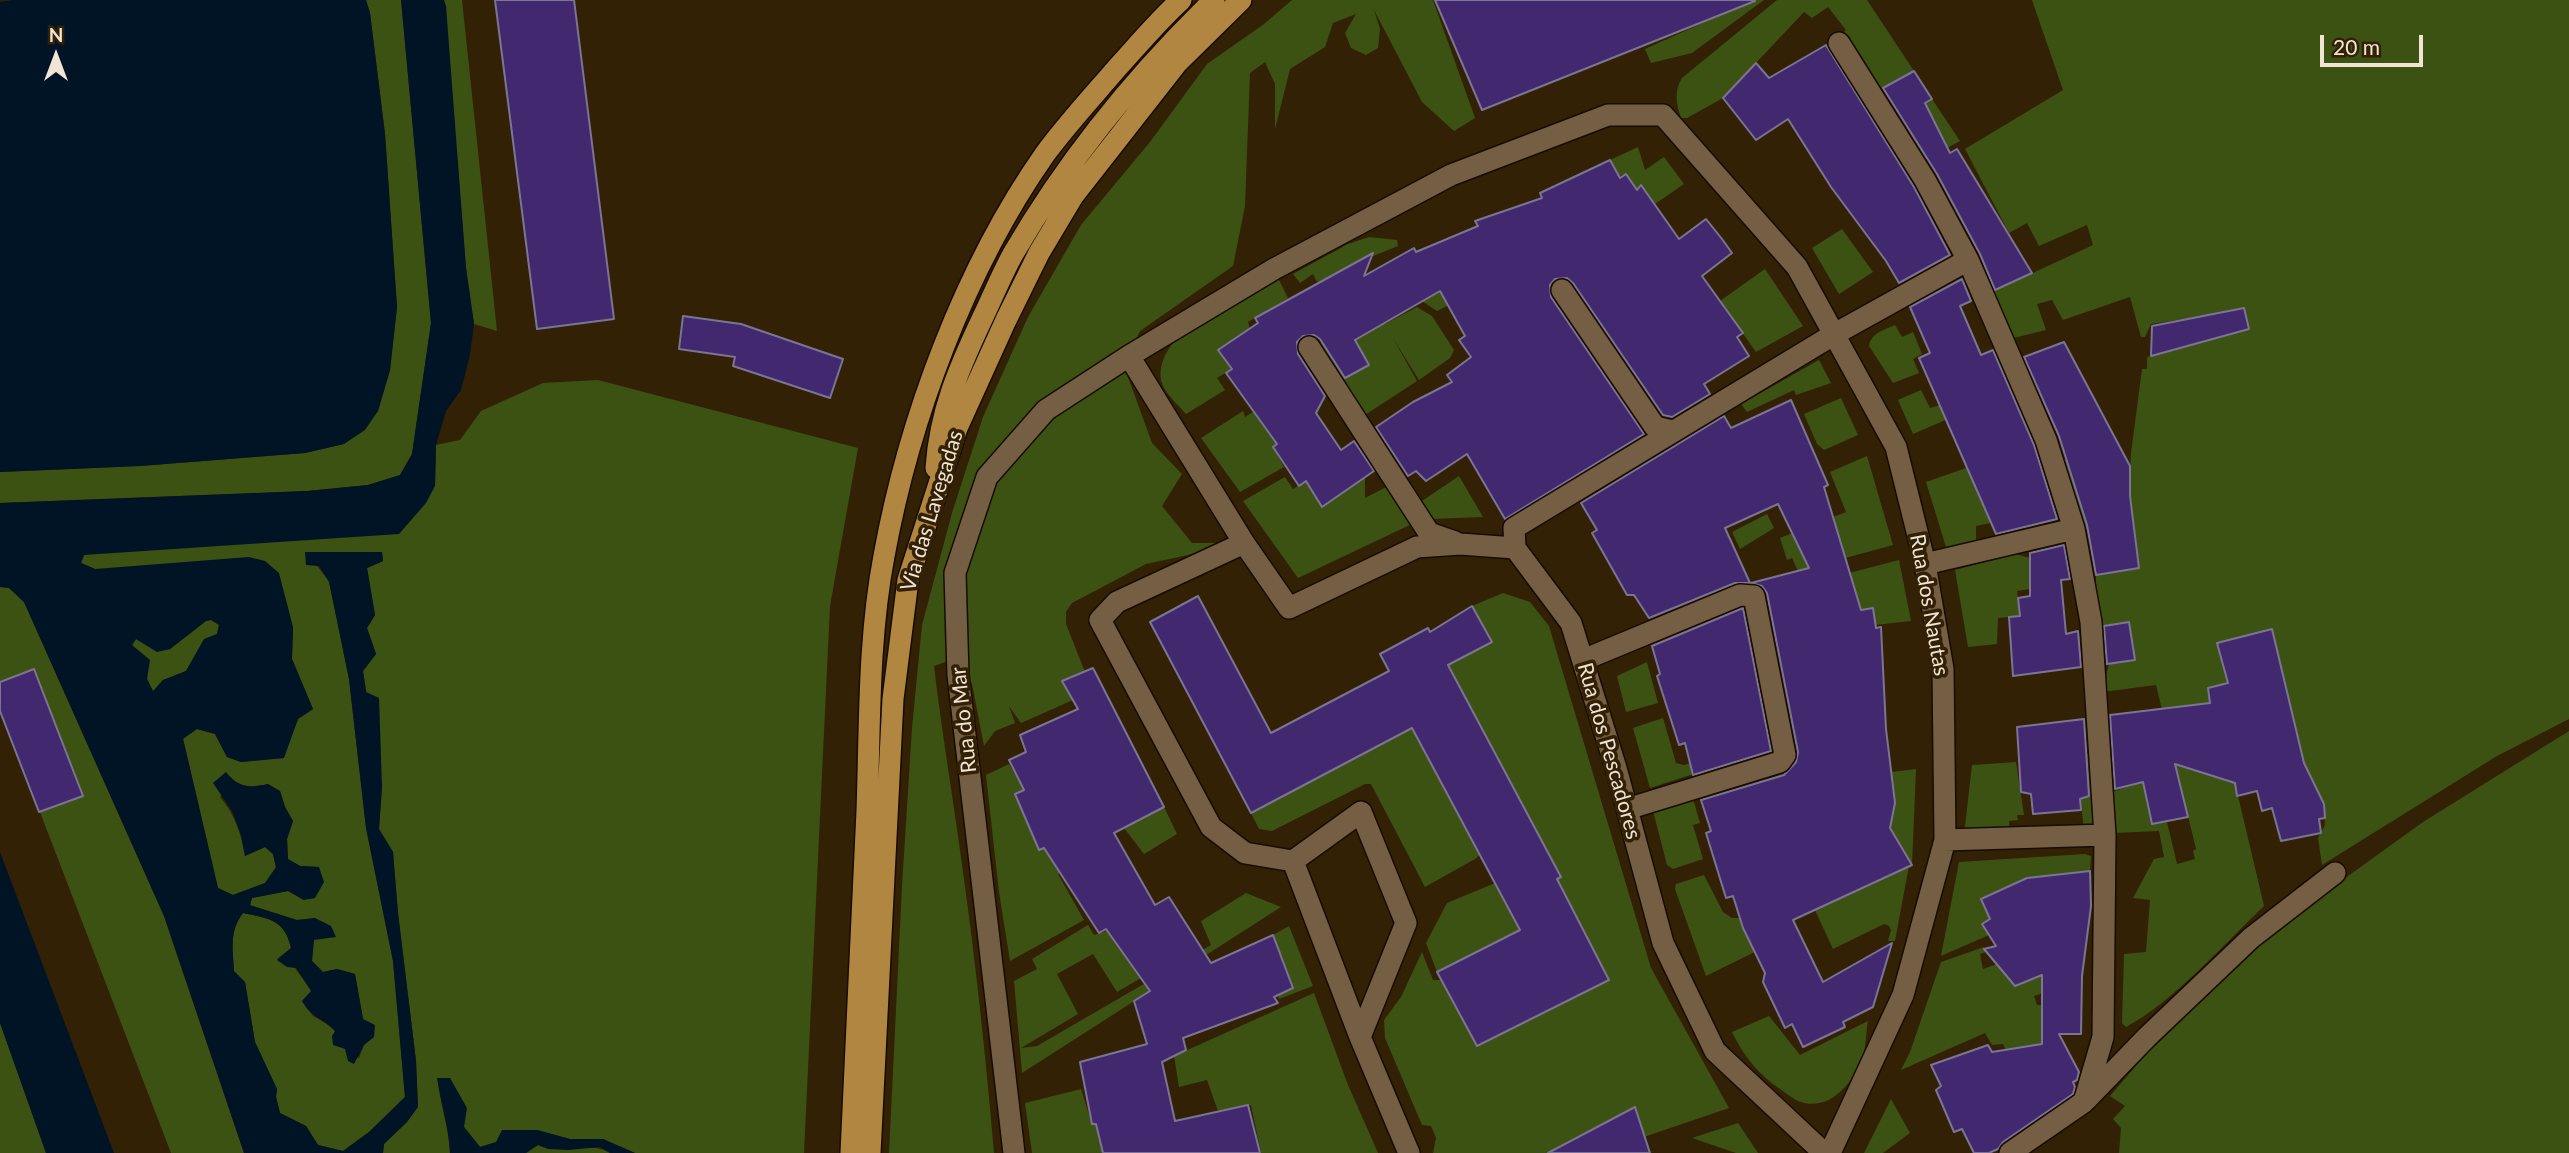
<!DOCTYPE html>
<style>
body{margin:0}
#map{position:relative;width:2569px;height:1153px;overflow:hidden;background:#332106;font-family:Lato,sans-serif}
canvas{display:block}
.north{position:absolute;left:21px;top:21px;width:70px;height:70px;-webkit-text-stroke:5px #332106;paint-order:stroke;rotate:0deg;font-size:19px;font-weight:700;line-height:28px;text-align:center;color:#f1e4d5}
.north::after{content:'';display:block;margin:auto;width:24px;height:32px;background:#f1e4d5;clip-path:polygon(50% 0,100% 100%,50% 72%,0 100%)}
.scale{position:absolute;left:2320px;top:35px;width:103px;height:32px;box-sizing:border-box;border:4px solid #f1e4d5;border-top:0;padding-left:9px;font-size:21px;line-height:24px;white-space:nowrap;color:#f1e4d5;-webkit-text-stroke:5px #332106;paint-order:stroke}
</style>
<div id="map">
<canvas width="2569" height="1153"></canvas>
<div class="north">N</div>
<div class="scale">20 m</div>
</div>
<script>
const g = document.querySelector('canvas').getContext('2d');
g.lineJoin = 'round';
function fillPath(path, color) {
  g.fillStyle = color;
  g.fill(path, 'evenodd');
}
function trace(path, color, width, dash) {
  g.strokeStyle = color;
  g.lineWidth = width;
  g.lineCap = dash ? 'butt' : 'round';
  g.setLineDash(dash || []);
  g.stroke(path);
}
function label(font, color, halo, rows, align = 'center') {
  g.font = font + ' Lato,sans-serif';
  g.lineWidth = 7;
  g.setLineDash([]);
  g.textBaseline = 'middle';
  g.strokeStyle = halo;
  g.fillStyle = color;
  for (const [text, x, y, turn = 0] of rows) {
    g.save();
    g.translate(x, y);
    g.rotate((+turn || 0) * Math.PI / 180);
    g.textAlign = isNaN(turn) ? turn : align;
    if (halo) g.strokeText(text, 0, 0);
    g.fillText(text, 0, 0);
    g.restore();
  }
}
fillPath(new Path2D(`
 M366,0H401L431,323L412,454L400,475L368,485L307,491L0,503V472L140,466L305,453L344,444L378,411L390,370L397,307L385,134L370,13Z
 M444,0H462L497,331L474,324L466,268Z
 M1292,0H1433L1475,118L1454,131L1422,102L1374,10L1380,29L1378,48L1366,55L1351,48L1345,33L1356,14L1333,23L1325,47L1290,69L1275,129V84L1265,62L1250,73L1245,206L1233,266L1140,331L1124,366L1152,443L1182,474L1162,506L1192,543H1244L1146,564L1072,603L1066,612V624L1085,672L1062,681L1073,700L1021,723L1009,706L1015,723L995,731L984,746L972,684L959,657L934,666C942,735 954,803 963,872C976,965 986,1059 994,1153H889L902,886L912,728L922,625L952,513L983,417L1028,317L1081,225L1150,142L1207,64L1264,24Z
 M1720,0H1764L1692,53L1651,63L1645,49L1725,13Z
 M1777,0H1867L1914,71L1879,90L1840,36L1846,30L1828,7L1812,18L1804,12L1723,98L1687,118H1681C1676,103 1674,91 1682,78Z
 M2032,0H2569V719L2497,756L2322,865L2318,838L2325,825L2324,804L2304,763L2273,632L2268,630L2218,643L2228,683L2208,689L2224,779L2235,783L2264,906C2225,943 2172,1003 2126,1027L2122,1023L2124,954L2146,952L2150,900L2133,898L2154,859L2164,857L2159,831L2113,833L2109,793L2145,781V791L2151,824L2167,822L2177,864L2195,859L2193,851L2196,849L2156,685L2102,692L2109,664L2135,660L2129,622L2105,626L2106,630L2096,631V575L2139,567L2132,521L2086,529L2060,461L2080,457L2081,451L2114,436L2117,453L2130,474L2131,453L2142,369H2147V357L2224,336L2222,313L2151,324L2145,337H2141L2130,297L2063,320L2052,300L2037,304L2046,330L2014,338L1994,291L2093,245L2087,225L2039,246L2027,223L2009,233L1965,149L2063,90Z
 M1932,99L1960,141L1923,161L1905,134L1933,120L1925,103Z
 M1638,147L1645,170L1664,157L1684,184L1655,204L1641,185L1637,190L1626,174L1619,176L1610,160Z
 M1842,229L1873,272L1839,294L1812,248Z
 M1369,237L1397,240L1398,246L1351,265L1385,324L1417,307L1432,316L1454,350L1450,358L1419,380L1393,338L1417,381L1362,417L1317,346L1331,337L1324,288L1319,281L1317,282L1313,274L1300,283L1293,274L1348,244ZM1350,330L1369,365L1357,372V371Z
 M1439,242L1469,295L1437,311L1422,301L1439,290L1415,251Z
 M1765,269L1803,326L1756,352L1720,301Z
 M1279,280L1288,298L1248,322L1250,329L1218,350L1232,369L1217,378L1225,390L1186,414C1179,406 1169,397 1164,388C1155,371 1165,350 1178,338Z
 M1895,325L1902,337L1913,332L1922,354L1913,359L1919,373L1893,383L1869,346C1871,333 1884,330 1895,325Z
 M1819,360L1831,383L1796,395L1794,390L1747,412L1741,404Z
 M598,380L858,448L830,606L804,1153H635L603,1139H570L537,1130L480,1147L464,1127L438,1078C439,1103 449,1127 450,1153H383L384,1144L407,1122L418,1106L416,1061L398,913L393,852L379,829L382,787L363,671L376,654L367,628L375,615L367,568L383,561L382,552H306L329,581L349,679L366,828L393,961L405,1097L369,1132L343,1151L318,1145L306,1126L280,1113L276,1097L277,1089L255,1042L245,982L234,972C233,949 229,931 243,913C269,919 285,919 291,948L277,959L295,968L312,991L302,1001L313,1016L328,1024L335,1031L345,1049L359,1058L364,1045L374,1036L363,1019L355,974L337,969L323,972L312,961L315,918L297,920L250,906L252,898L288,891L304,900L319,867L300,866L288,859L287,839L293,821L285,807L280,791L268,784L249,788L234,782L220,797C235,815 241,833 245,856L265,847L273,854L276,868L265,883L233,895L218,888L183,738L197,729L215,734L227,757L241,762L283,758L298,719L313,709L292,659L293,627L95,569L81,563L84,555L435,486L436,445L460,440L481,411L543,383Z
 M1921,390L1930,408L1944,404L1950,418L1913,434L1898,400Z
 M1841,398L1858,435L1824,450L1817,444L1804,414Z
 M1258,409L1278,443L1273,447L1284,467L1240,492L1201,438L1243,411L1245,417Z
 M1867,456L1893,545L1798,571L1792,558L1787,560L1780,538L1846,512L1830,472Z
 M1966,468L1995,522L1976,526V541L1946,547L1926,482Z
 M1459,476L1483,517L1430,519L1419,503Z
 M1285,477L1293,489L1306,481L1322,507L1365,477V498L1390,485L1414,523L1298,578L1243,501Z
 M1767,514L1774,528L1740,549L1732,532Z
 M2015,554L2030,558V589L2017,591L2020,616L1998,618L1997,644L1968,647L1955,570Z
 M1899,560L1911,621L1875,625L1873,608L1826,612L1849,573Z
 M0,587L9,588L24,602L164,916L244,1153H171L0,708Z
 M1503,593L1530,602L1549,626L1651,968L1729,1108L1644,1137L1634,1107L1563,1144L1566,1153H1433L1436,1138L1431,1126L1422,1125L1385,1038L1384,1020L1401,997L1422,952L1433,980H1441L1477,1046L1609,980L1570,904L1529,894L1561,877L1448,665L1472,606Z
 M211,620L219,625L217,634L204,640L186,671L163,680L153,692L132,645L136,639L157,651L170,649L206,621Z
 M1647,662L1658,703L1626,712L1617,676Z
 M1663,718L1676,763L1684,765L1731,751L1734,761L1650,788L1633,728Z
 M1412,728L1480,855L1475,859L1425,887L1371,784H1365L1272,831L1259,829L1251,813Z
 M2569,731V1153H2119L2121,1128L2113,1119L2125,1106L2110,1096L2172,1024L2251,946L2423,822Z
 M2093,752L2096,831H2084L2076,756Z
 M2016,762L2024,815H2017L2018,820L2009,821L2010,833L1964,835L1972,765Z
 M1009,764L1024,790L1015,794L1039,850L1102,823L1150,814L1164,807L1177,834L1144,854L1124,828L1064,859L1068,868L1058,874L1084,920L1010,961L999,892L986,775Z
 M1916,769L1912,865L1890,835L1891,772Z
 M1692,795L1700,823L1693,825L1703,859L1673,869L1667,865L1653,811Z
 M2085,854L2091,856L2090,871L2027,878L1981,898L1990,919L1982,925L1989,935L1941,956L1959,862Z
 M1909,866L1895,941H1888L1891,930L1889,926L1884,924L1833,949L1815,910Z
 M1704,875L1723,912L1732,918H1744L1785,937L1706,976L1675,889L1676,884Z
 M1495,883L1521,930L1437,972L1426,943L1447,903Z
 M1246,893L1281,907L1022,1073L1014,981L1037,969L1032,959L1088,925L1094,935L1110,930L1141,978L1117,992L1093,954L1057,974L1078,1014L1021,1048L1037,1046L1211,945L1201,921Z
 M1289,926L1313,986L1279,999L1278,995L1293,987L1273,935Z
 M1984,947L1986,952L1980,954L1983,969L1997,964L2015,986L2043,975L2062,987L2034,996L2037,1005H2048L2042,1045L2014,1069L2003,1044L1992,1045L1985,1033L1901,1070L1910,1052L1941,962Z
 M1314,993L1348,1085L1378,1153H1261L1251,1105L1218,1111L1207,1080L1179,1087L1174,1056Z
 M1769,1016L1800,1055L1868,1021C1866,1031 1866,1043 1864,1053C1856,1080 1830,1114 1798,1101C1792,1098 1786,1093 1780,1089C1759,1075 1743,1055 1732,1032Z
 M0,1023L46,1153H0Z
 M1081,1089L1092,1124L1099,1122L1103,1153H1032L1025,1103Z
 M1891,1099L1910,1133L1883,1153H1864Z
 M1738,1123L1758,1153H1736L1692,1138Z
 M538,1145C562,1153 589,1141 610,1153H526Z`), '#3c5212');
fillPath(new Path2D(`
 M13,0H366L370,13L385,134L397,307L390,370L378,411L365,430L344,444L305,453L140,466L0,472V2Z
 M401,0H444L446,6L466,268L474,324L470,355L461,390L446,411L436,445L435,486L426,503L399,534L84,555L81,563L95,569L249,557L265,561L279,573L293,627L292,659L313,709L298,719L284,758L241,762L227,757L215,734L197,729L183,739L218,888L233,895L265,883L276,867L273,854L265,847L245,856L241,835L232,811L213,783L226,772C239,788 249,788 268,784L280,791L285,807L293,821L287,839L288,859L300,866L319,867L324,882L315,898L304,900L288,891L252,898L250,905L297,920L315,918L331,926L336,937L314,940L312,961L323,972L337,969L355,974L363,1019L375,1025L374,1037L364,1045L354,1064L348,1061L345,1049L333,1045L332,1036L335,1031C323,1019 311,1017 302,1001L311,991L296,968L287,967L277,960L291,948C285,920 269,918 243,913C229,931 233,949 234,971L245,982L255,1042L277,1089L276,1097L280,1113L306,1126L318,1145L343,1151L369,1132L405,1097L393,961L366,828L349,679L329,582L319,566L306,565L305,552H382L383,561L367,568L375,615L367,628L376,654L363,671L366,692L379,698L382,787L379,829L393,852L398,913L416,1061L418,1107L407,1122L384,1144L383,1153H244L164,916L24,602L9,588L0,587V503L307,491L368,485L400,475L412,454L431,323ZM211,620L219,625L217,634L204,639L186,671L163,680L153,691L147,679L150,660L132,645L136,639L157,652L170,649L206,621Z
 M0,853V852L114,1153H46L0,1023Z
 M437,1078H450L467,1108L464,1127L480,1147L496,1142L502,1130H537L570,1139H603L635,1153H610L600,1147L568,1150L548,1149L538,1145L526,1153H450C449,1127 441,1103 437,1078Z`), '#001426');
const building = new Path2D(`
 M495,0H574L614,319L537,329Z
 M1435,0H1754L1755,1L1482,110Z
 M1826,45L1914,187L1950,255L1899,283L1886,261L1831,187L1788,119L1756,140L1723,98L1756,63L1769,78Z
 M1914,71L1932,99L1925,103L1950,153L1957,149L2032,273L1995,290L1980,254L1937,174L1883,88Z
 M1610,160L1620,178L1626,174L1637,190L1641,185L1679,239L1706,219L1722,239L1732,253L1702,276L1743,333L1737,337L1749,356L1704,384L1710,394L1672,417L1663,415L1573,283L1567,278L1555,279L1550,285L1551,297L1644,434L1505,519L1467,454L1426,481L1416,471L1408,476L1376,427L1413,402L1452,382L1447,375L1471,357L1459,340L1465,336L1440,291L1355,340L1369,365L1345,378L1320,339L1314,335L1303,336L1297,342L1298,354L1325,396L1316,413L1341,450L1354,441L1374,471L1322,507L1306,481L1299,486L1273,447L1277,444L1226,373L1232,369L1218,350L1258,323L1255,318L1373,253L1364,276L1414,248L1416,252L1478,226L1475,221L1542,198L1540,193Z
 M1962,279L1971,301L1960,306L1981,355L1993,350L2034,445L2057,519L1996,534L1919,358L1930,353L1910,307Z
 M2244,308L2249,329L2151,356L2152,326Z
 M683,316L741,324L843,359L830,398L733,366L735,357L679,349Z
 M2064,342L2130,466V496L2139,568L2096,575L2087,525L2059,436L2024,357Z
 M1791,400L1828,485L1824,487L1861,610L1873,608L1876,628L1881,627L1886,729L1895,803L1890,828L1912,865L1793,920L1823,982L1892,943L1873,1007L1843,1022L1845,1027L1803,1047L1792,1024L1785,1028L1763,982L1765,973L1743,928L1733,896L1726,898L1706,833L1711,831L1701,800L1784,775L1796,762L1798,752L1767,593L1762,586L1751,583L1809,568L1778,504L1725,528L1750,583H1735L1649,618L1634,595H1627L1592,533L1597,530L1581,503L1724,416L1731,428Z
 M2064,545L2070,579L2061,580L2066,634L2078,631L2081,667L2013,676L2009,617L2020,616L2018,598L2030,596V553Z
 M1198,596L1271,733L1389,671L1380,654L1428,628L1430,632L1472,606L1492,642L1448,665L1561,877L1557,879L1609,980L1477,1046L1437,972L1520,930L1412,728L1251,813L1150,622Z
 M1743,608L1771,751L1693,775L1685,743L1679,745L1657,676L1660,674L1652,646Z
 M2129,622L2135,660L2107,664L2104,626Z
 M2272,629L2304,763L2324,804L2325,818L2319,819L2321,833L2281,841L2272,808L2262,811L2257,791L2237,796L2235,783L2175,764L2188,817L2152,824L2143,782L2115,789L2110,715L2210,703L2208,688L2228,683L2217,643Z
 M1093,668L1164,807L1114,833L1155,905L1169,897L1211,963L1273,935L1293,988L1274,997L1278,1003L1183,1038L1186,1050L1162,1062L1175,1121L1248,1105L1260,1153H1103L1096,1124H1092L1080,1062L1147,1044L1134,1001L1150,991L1106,929L1099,933L1044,848L1039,850L1015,794L1024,790L1009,760L1026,752L1020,735L1078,709L1062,681Z
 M34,669L83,796L39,812L0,711V682Z
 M2084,719L2089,796L2080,799L2081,810L2033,814L2031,794L2021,792L2017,727Z
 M2090,871L2091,906L2082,976L2081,1034H2059L2079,1072L2077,1080L2073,1082L2075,1087L2073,1094L2003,1142L1998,1149L1989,1153H1974L1962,1129L1954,1132L1936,1090L1941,1086L1931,1065L1988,1045L1992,1052L2042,1044V975L2015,986L1984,949L1996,946L1982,924L1990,919L1981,899L2027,878Z
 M1635,1107L1650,1153H1548Z`);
fillPath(building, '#42286f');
trace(building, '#7c7493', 2);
const minor = new Path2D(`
 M1839,43L1925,180L1968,260L2046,440L2074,529L2091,622L2105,835L2103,1037L2084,1102L2010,1153
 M1562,290L1655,427L1673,431
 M1309,347L1429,533L1455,542
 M1244,543L1117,602L1100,620L1211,827L1245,853L1293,861
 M1515,548L1514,528L1833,335L1968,260
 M1925,564L2074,529
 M1583,660L1740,595L1754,596L1785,755L1780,762L1627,809
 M1361,812L1406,923L1360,1037L1293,861Z
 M1945,840L2105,835
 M1360,1037L1409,1153
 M2086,1100L2147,1037L2251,938L2335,873
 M1014,1153L958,675L955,573L987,477L1046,410L1129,356
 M1824,1153L1715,1051L1663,943L1616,768L1571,623L1515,548L1460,544L1417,547L1289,608L1244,543L1129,356L1274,269L1451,175L1608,115H1663L1797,267L1896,447L1925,564L1943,669L1945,840L1903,995L1830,1153`);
const major = new Path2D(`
 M936,468C940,411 959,368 983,317C993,296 1002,274 1013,254C1067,161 1137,75 1214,0
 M851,1153C856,1039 862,925 867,811C870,725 868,640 884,556C909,419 965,268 1045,154C1067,124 1093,96 1117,68C1138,45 1158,21 1181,0
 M870,1153L893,699L908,580L957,428L1006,320L1039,253L1073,196L1177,63L1241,0`);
trace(minor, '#180b00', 24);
trace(major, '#180b00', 24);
trace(minor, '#745f44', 21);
trace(major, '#b18641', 21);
label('21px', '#f1e4d5', '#332106', [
 ["Via das Lavegadas",932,511,-73],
 ["Rua dos Nautas",1929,605,80],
 ["Rua do Mar",964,720,-96],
 ["Rua dos Pescadores",1609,751,74]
]);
</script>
